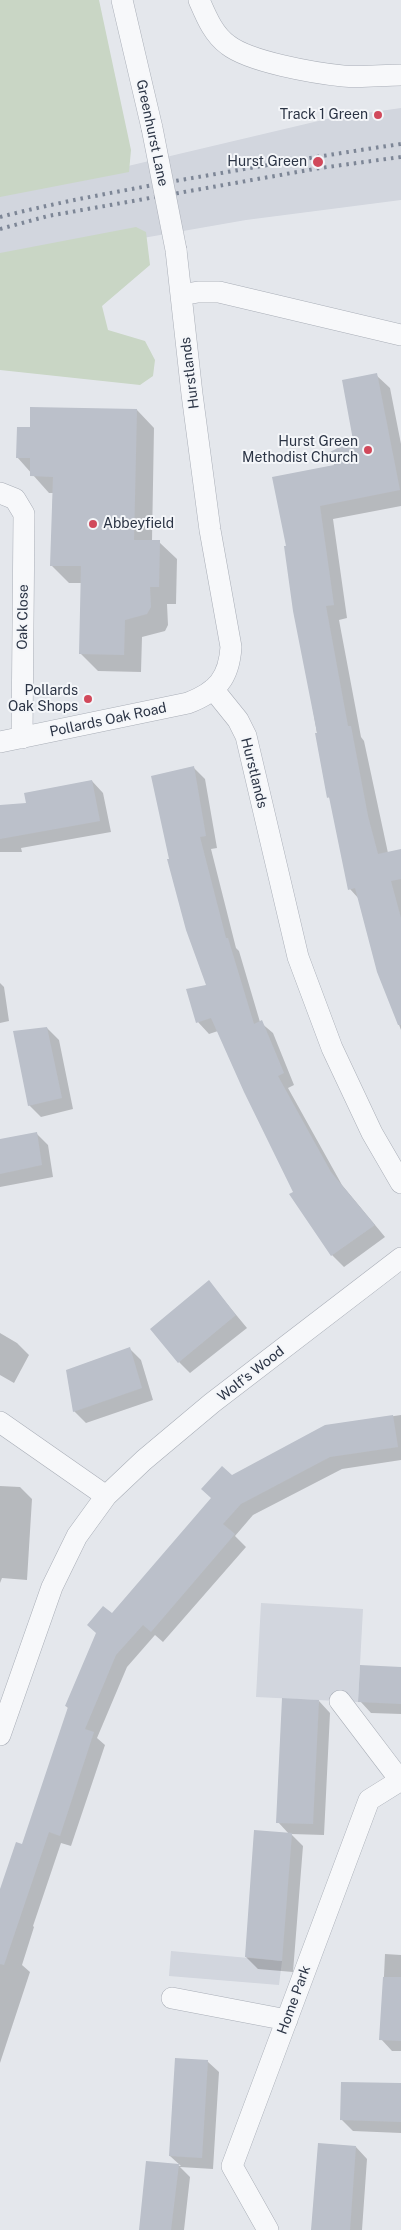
<!DOCTYPE html>
<style>
body{margin:0}
canvas{display:block;background:#e4e7ec}
</style>
<canvas width="401" height="2230"></canvas>
<script>
const g = document.querySelector('canvas').getContext('2d');
g.lineJoin = 'round';
function fillPath(path, color) {
  g.fillStyle = color;
  g.fill(path, 'evenodd');
}
function trace(path, color, width, dash) {
  g.strokeStyle = color;
  g.lineWidth = width;
  g.lineCap = dash ? 'butt' : 'round';
  g.setLineDash(dash || []);
  g.stroke(path);
}
function label(font, color, halo, rows, align = 'center') {
  g.font = font + ' "Public Sans",sans-serif';
  g.lineWidth = 4;
  g.setLineDash([]);
  g.textBaseline = 'middle';
  g.strokeStyle = halo;
  g.fillStyle = color;
  for (const [text, x, y, turn = 0] of rows) {
    g.save();
    g.translate(x, y);
    g.rotate((+turn || 0) * Math.PI / 180);
    g.textAlign = isNaN(turn) ? turn : align;
    if (halo) g.strokeText(text, 0, 0);
    g.fillText(text, 0, 0);
    g.restore();
  }
}
fillPath(new Path2D(`
 M401,108V200L246,220L0,263V190L128,166L331,118Z
 M261,1603L363,1609L358,1702L256,1697Z
 M171,1951L282,1961L279,1985L169,1976Z`), '#d2d6de');
fillPath(new Path2D(`
 M0,0H99L131,150L129,172L0,197Z
 M136,227L146,232L150,265L102,306L108,330L145,341L155,360L153,376L140,385L0,370V253Z`), '#c9d6c5');
fillPath(new Path2D(`
 M376,375L390,388L401,444V506L333,519L347,618L339,620L361,737L364,741L388,853L401,852V1030L378,971L359,899L350,889L331,799L328,797L285,547L335,466L355,441Z
 M137,410L154,428L152,541L159,542L177,559L176,604H167L168,625L165,631L142,637L141,672L98,671L80,653L82,583H69L51,565L53,493H49L17,457L31,428Z
 M194,768L205,779L217,848L211,849L236,948L239,951L260,1022L273,1033L294,1085L288,1088L342,1185L385,1237L344,1267L332,1255L294,1193L218,1031L209,1034L198,1022L207,986L171,859Z
 M92,781L103,793L111,832L21,848L22,852H0V806L27,804Z
 M0,983L4,987L9,1021L0,1023Z
 M47,1028L59,1040L73,1109L41,1117L29,1105Z
 M36,1133L48,1145L53,1177L0,1187V1140Z
 M209,1282L247,1328L190,1373L179,1362Z
 M0,1333L17,1343L29,1355L14,1383L0,1375Z
 M129,1348L141,1360L153,1400L86,1423L74,1411Z
 M401,1415V1460L342,1469L253,1515L235,1536L246,1547L163,1642L155,1635L127,1667L97,1738L105,1745L71,1846L61,1843L33,1926L34,1927L22,1965L30,1972L0,2063V1893L23,1845L69,1709L66,1706L112,1615L232,1476L325,1426Z
 M0,1486L20,1487L32,1499L27,1580L2,1578L0,1583Z
 M401,1669V1714L371,1713L360,1701Z
 M319,1701L330,1713L324,1835L291,1834L303,1846L293,1972L258,1969L246,1957L289,1834L278,1822Z
 M385,1954L401,1955V2051H392L381,2039Z
 M207,2061L219,2072L213,2169L180,2167L190,2177L184,2230H140L148,2162L181,2166L170,2156Z
 M401,2085V2133L353,2131L341,2119Z
 M356,2147L367,2159L362,2230H313Z`), '#0003');
fillPath(new Path2D(`
 M377,373L400,490L320,506L334,605L326,606L348,726H351L368,816L378,854L401,849V879L391,881L401,918V1025H398L377,972L355,888L348,890L329,797L327,798L315,733H317L293,611L284,546H286L272,477L334,465L330,452L353,440L342,380Z
 M30,407L137,409L134,540H160L159,587H150L151,607L147,614L125,620L124,655L79,654L81,566H50L53,477L30,476V458H16L17,427H30Z
 M194,766L206,836L200,837L226,938H228L254,1024L262,1020L284,1073L278,1076L331,1172L375,1225L331,1256L289,1194L293,1192L244,1092L211,1018L196,1023L186,989L206,985L186,930L167,859H169L151,776Z
 M92,780L100,821L0,839V805L26,803L24,793Z
 M47,1027L62,1098L28,1106L13,1031Z
 M37,1132L42,1165L0,1174V1139Z
 M209,1280L236,1315L178,1363L150,1329Z
 M130,1347L142,1388L73,1412L66,1370Z
 M393,1415L398,1447L330,1457L241,1504L223,1524L235,1534L151,1632L143,1625L116,1655L85,1729L94,1732L60,1836L49,1832L4,1965L0,1964V1889L16,1842L22,1844L68,1707L65,1706L96,1633L87,1625L103,1606L112,1613L211,1498L201,1489L222,1466L232,1475L325,1425Z
 M360,1665L401,1667V1704L358,1702Z
 M282,1698L319,1700L313,1824L276,1823Z
 M254,1830L292,1833L282,1961L245,1957Z
 M383,1977H401V2041L379,2040Z
 M175,2058L208,2060L202,2158L169,2156Z
 M341,2082L401,2083V2122L340,2120Z
 M318,2143L356,2146L350,2230H311Z
 M146,2161L179,2164L171,2230H139Z`), '#bbc0ca');
const street = new Path2D(`
 M122,0L152,128
 M199,0C206,16 213,34 228,45C250,62 314,73 343,76C362,78 382,75 401,75
 M181,295L198,292H219L401,335
 M0,493L15,499L24,514L22,738
 M213,689L238,720L246,736L298,957L332,1048L372,1133L401,1183
 M0,742L188,703C217,692 229,678 231,647L210,530L192,394L176,250
 M0,1422L106,1496
 M340,1701L400,1780
 M0,1735L52,1587L77,1536L106,1496L144,1460L212,1403L401,1258
 M172,1998L287,2020
 M268,2230L232,2166L369,1800L401,1780`);
trace(street, '#a9aeb7', 22);
trace(street, '#f7f8fa', 21);
trace(new Path2D(`
 M0,217C58,202 116,192 175,181C250,168 325,155 401,144
 M0,229L48,216L320,168L401,157`), '#7d8696', 4, [2.5, 5]);
const streetBridge = new Path2D(`
 M152,128L176,250`);
trace(streetBridge, '#a9aeb7', 22, []);
trace(streetBridge, '#f7f8fa', 21);
for (const [x, y, r, color] of [
 [378,115,5,"#d1495b"],
 [318,162,6,"#d1495b"],
 [368,450,5,"#d1495b"],
 [93,524,5,"#d1495b"],
 [88,699,5,"#d1495b"]
]) {
  const dot = new Path2D();
  dot.arc(x, y, r, 0, 2 * Math.PI);
  g.fillStyle = color;
  g.fill(dot);
  trace(dot, '#f4f6f9', 2);
}
label('14px', '#2b3445', '#f4f6f9', [
 ["Track 1 Green",368,115],
 ["Hurst Green",307,162],
 ["Hurst Green",358,442],
 ["Methodist Church",358,458],
 ["Abbeyfield",103,524,"left"],
 ["Pollards",78,691],
 ["Oak Shops",78,707]
], 'right');
label('14px', '#2b3445', '#f4f6f9', [
 ["Greenhurst Lane",152,133,78],
 ["Hurstlands",190,373,-97],
 ["Oak Close",23,617,-89],
 ["Pollards Oak Road",108,720,-12],
 ["Hurstlands",254,773,76],
 ["Wolf's Wood",251,1374,-38],
 ["Home Park",294,2000,-70]
]);
</script>
